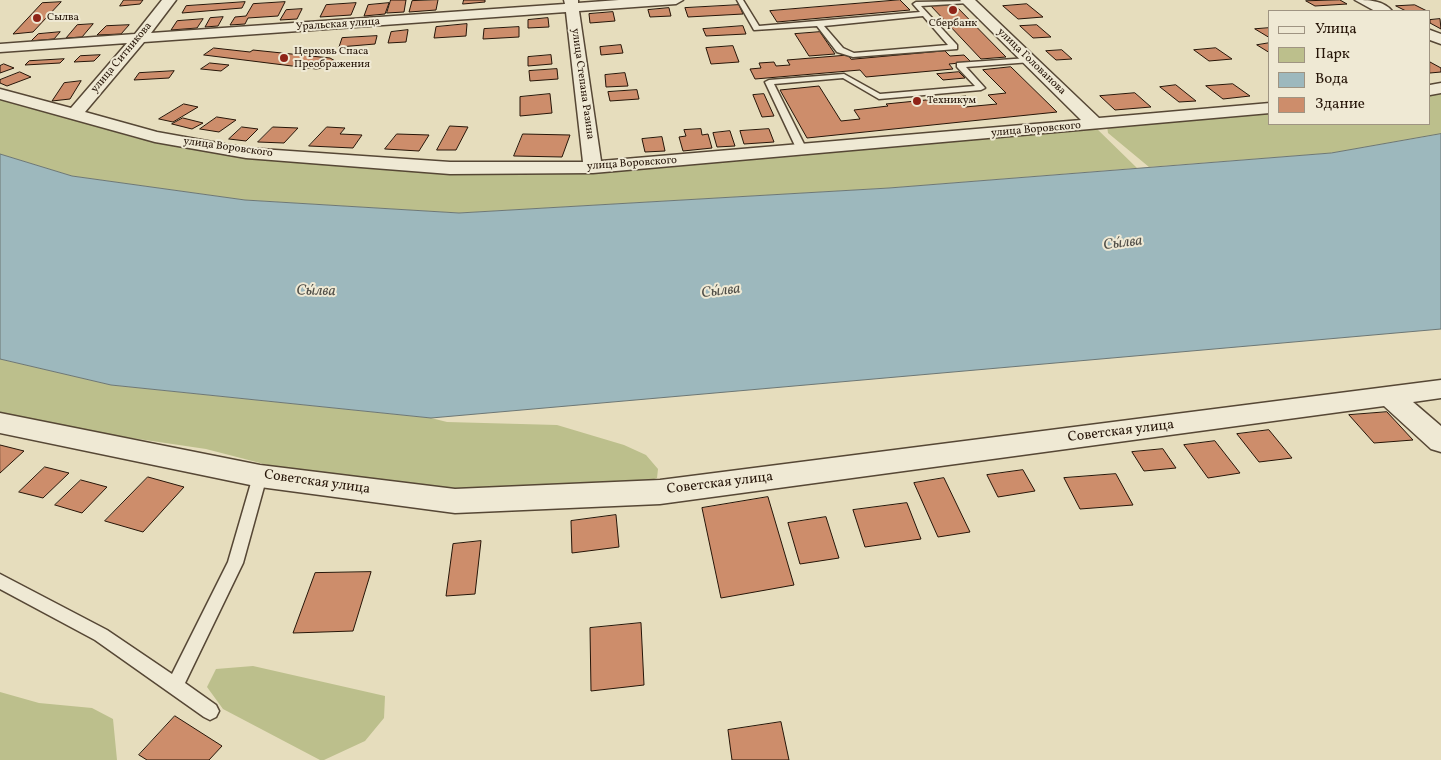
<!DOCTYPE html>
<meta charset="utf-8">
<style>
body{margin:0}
#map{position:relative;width:1441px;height:760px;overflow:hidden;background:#e6ddbd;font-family:Vollkorn,serif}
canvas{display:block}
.legend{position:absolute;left:1268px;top:10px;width:162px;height:115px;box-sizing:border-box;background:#efe9d4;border:1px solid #9f9482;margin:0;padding:6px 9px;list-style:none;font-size:15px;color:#261508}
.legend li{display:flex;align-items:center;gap:10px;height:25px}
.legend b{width:25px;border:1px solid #9f9482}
</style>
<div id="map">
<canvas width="1441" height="760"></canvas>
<ul class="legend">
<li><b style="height:6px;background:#efe9d4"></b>Улица</li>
<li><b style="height:14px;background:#bcbf8c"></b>Парк</li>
<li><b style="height:14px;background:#9db8bd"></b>Вода</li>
<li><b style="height:14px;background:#cd8d6b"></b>Здание</li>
</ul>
</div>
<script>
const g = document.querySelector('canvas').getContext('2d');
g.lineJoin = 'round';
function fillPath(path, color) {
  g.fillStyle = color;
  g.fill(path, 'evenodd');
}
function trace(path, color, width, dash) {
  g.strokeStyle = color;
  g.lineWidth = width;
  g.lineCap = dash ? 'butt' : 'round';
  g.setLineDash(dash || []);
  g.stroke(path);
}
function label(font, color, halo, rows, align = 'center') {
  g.font = font + ' Vollkorn,serif';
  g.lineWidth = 4;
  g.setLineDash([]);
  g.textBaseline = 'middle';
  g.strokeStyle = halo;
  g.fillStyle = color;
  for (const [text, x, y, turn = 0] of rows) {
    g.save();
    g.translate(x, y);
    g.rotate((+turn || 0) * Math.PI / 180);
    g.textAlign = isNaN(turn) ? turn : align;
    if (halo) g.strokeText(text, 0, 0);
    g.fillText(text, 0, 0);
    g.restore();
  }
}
fillPath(new Path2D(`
 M1441,89V134L1331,153L1149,167L1108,133L1107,126L1270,110V124H1430V90Z
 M0,97L135,138L249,157L428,169L791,155L892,147L1094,126L1137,168L889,188L459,213L245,200L72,176L0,154Z
 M0,359L111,385L431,418L447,422L557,425L624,445L646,455L658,469L657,478L627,488L430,490L318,478L206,449L71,429L0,414Z
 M253,666L385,696L384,718L365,741L324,760H320L223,709L207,687L216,669Z
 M0,692L39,703L92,708L113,719L117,760H0Z`), '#bcbf8c');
const water = new Path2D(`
 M1441,134V329L431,418L111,385L0,359V154L72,176L245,200L459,213L889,188L1331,153Z`);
fillPath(water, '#9db8bd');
trace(water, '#6d7775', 1);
const building = new Path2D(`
 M124,0H143L140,4L120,6Z
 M391,0H406L404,12L387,13Z
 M438,0L436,10L409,12L412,1Z
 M464,0H485V2L463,4Z
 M900,0L910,10L777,22L770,11Z
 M1340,0L1347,4L1315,6L1306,1Z
 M61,2L33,32L13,34L42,3Z
 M245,2L242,8L182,13L186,6Z
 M285,2L278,16L248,18L245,24L230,25L235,17L246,16L253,4Z
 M356,3L351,15L320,17L326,5Z
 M389,3L385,14L364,16L368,5Z
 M953,3L1006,57L981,59L930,5Z
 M1027,4L1043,17L1018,19L1003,6Z
 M739,5L743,14L688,17L685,8Z
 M1415,5L1427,11H1406L1396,6Z
 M669,8L671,16L650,17L648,10Z
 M302,9L297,19L280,20L286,10Z
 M613,12L615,21L590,23L589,14Z
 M223,17L218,26L205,27L210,18Z
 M548,18L549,27L528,28V20Z
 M203,19L197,28L171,30L177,21Z
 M1440,19L1441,29L1430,23V20Z
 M93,24L82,37L66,38L77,25Z
 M467,24L466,36L434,38L436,27Z
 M129,25L121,34L97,35L106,26Z
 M1037,25L1051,37L1033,38L1020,26Z
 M743,26L746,34L706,36L703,29Z
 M519,27V37L483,39L484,29Z
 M1270,28V38L1255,29Z
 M408,30L406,42L388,43L391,32Z
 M60,32L54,39L31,41L38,34Z
 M820,32L835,54L809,56L795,34Z
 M377,36L375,44L339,47L342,38Z
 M1270,43V53L1257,45Z
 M621,45L623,53L601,55L600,47Z
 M733,46L739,62L711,64L706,48Z
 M214,48L250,52L253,50L330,58L337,62L331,67L316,69L204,55Z
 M1216,48L1232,59L1209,61L1194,50Z
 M1062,50L1072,59L1056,60L1046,51Z
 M945,51L950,56L964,55L971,62L949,64L953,69L866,77L860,70L755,79L750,69L761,68L759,63L774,62L776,66L790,65L787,60L848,55L851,59Z
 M100,55L94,61L74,62L80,56Z
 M551,55L552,64L528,66V57Z
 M64,59L60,63L25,65L29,61Z
 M1430,62L1441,68V72L1430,73Z
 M210,63L229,65L221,71L201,69Z
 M4,64L14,68L0,73V66Z
 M1011,67L1057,112L807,138L780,90L819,86L841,121L860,119L854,110L888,106L886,104L966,96L971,102L962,103L965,107L997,104L988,95L1006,93L983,70Z
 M557,69L558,79L530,81L529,71Z
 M174,71L169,78L134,80L139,73Z
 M20,72L31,77L7,86L0,83V80Z
 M959,72L965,78L943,80L937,74Z
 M625,73L628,86L606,87L605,75Z
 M81,81L70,99L52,101L64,83Z
 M1233,84L1250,96L1223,99L1206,86Z
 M1176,85L1196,101L1179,102L1160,87Z
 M637,90L639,99L610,101L608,92Z
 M1135,93L1151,107L1115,110L1100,96Z
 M550,94L552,113L520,116V97Z
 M764,94L774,116L762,117L753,95Z
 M184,104L198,107L173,122L159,119Z
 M217,117L236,120L219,132L200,129Z
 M183,118L203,123L192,129L172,124Z
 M450,126L468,127L456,150H437Z
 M242,127L258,129L246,141L229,139Z
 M273,127L298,128L284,143L258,142Z
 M327,127L345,128L340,134L362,135L353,148L309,146Z
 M701,129L702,135L708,134L712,148L683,151L679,137L686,136L684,130Z
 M769,129L774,142L744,144L740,131Z
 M730,131L735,146L717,147L713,133Z
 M397,134L429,135L419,151L385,149Z
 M523,134L570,135L562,157L514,156Z
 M662,137L665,151L645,152L642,139Z
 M1387,412L1413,440L1374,443L1349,415Z
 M1269,430L1292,458L1259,462L1237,434Z
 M1215,441L1240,473L1208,478L1184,445Z
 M0,445L24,451L0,473Z
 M1163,449L1176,468L1144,471L1132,452Z
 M45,467L69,473L43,498L19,492Z
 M1023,470L1035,491L998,497L987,475Z
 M1116,474L1133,505L1080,509L1064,478Z
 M148,477L184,487L143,532L105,521Z
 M944,478L970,532L938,537L914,483Z
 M81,480L107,487L82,513L55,505Z
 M768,497L794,585L721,598L702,508Z
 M907,503L921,539L865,547L853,510Z
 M616,515L619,547L572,553L571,521Z
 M826,517L839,558L800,564L788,523Z
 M481,541L475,594L446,596L453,544Z
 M371,572L353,631L293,633L315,573Z
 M641,623L644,685L591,691L590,628Z
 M175,716L222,746L209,760H147L139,755Z
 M781,722L789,760H732L728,730Z`);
fillPath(building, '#cd8d6b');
trace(building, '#261508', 1);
const service = new Path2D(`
 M737,0H743L759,26L920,12L913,4L916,2L971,1L968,3L921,6L957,45V49L853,57L837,52L817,26L754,30ZM923,16L948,45L854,53L843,48L824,26Z
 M1028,58H1031V62L966,67L985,88L981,90L879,99L843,78L774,84L807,150L802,153L797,150L765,82L769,80L844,74L880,94L975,86L957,67V63Z
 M260,470L265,472L267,476L243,563L185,683L216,705L219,711L216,717L210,720L204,717L95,640L0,589V574L107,630L172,674L228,562L253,476L255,472Z`);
const minor = new Path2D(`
 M162,0H176L151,33L565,4L564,0H578V3L619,0H683L676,4L579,11L601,161L1081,120L960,0H975L1099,118L1270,103V113L593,173L450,174L246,158L155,142L0,99V89L71,108L127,43L0,52V44L135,34ZM566,12L583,162H450L246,148L157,132L85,112L144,42Z
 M1355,0C1368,0 1383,0 1392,11H1375Z
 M1430,30L1441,34V44L1430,40Z
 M1441,83V93L1430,95V85Z
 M1441,380V398L1413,402L1441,426V452L1431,449L1384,406L660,504L455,513L260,487L0,433V413L260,465L455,489L660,480Z`);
trace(service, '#564735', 3);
trace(minor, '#564735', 3);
fillPath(service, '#efe9d4');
fillPath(minor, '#efe9d4');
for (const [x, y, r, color] of [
 [953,10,5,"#8f2418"],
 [37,18,5,"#8f2418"],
 [284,58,5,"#8f2418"],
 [917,101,5,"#8f2418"]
]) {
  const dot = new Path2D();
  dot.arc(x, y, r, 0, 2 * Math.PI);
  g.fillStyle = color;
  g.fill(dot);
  trace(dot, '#efe9d4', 2);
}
label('11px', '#261508', '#efe9d4', [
 ["Сылва",47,18],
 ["Сбербанк",953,24,"center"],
 ["Церковь Спаса",294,52],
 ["Преображения",294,65],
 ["Техникум",927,101]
], 'left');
label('11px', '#261508', '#efe9d4', [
 ["Уральская улица",338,25,-4],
 ["улица Ситникова",122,58,-50],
 ["улица Голованова",1031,62,44],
 ["улица Степана Разина",582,84,82],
 ["улица Воровского",1036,130,-5],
 ["улица Воровского",228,148,8],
 ["улица Воровского",632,164,-4]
]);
label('14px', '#261508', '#efe9d4', [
 ["Советская улица",1121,432,-7],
 ["Советская улица",317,483,8],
 ["Советская улица",720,484,-7]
]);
label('italic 15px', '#504e47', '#efe9d4', [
 ["Сы́лва",1123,244,-7],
 ["Сы́лва",316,292,1],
 ["Сы́лва",721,292,-7]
]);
</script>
